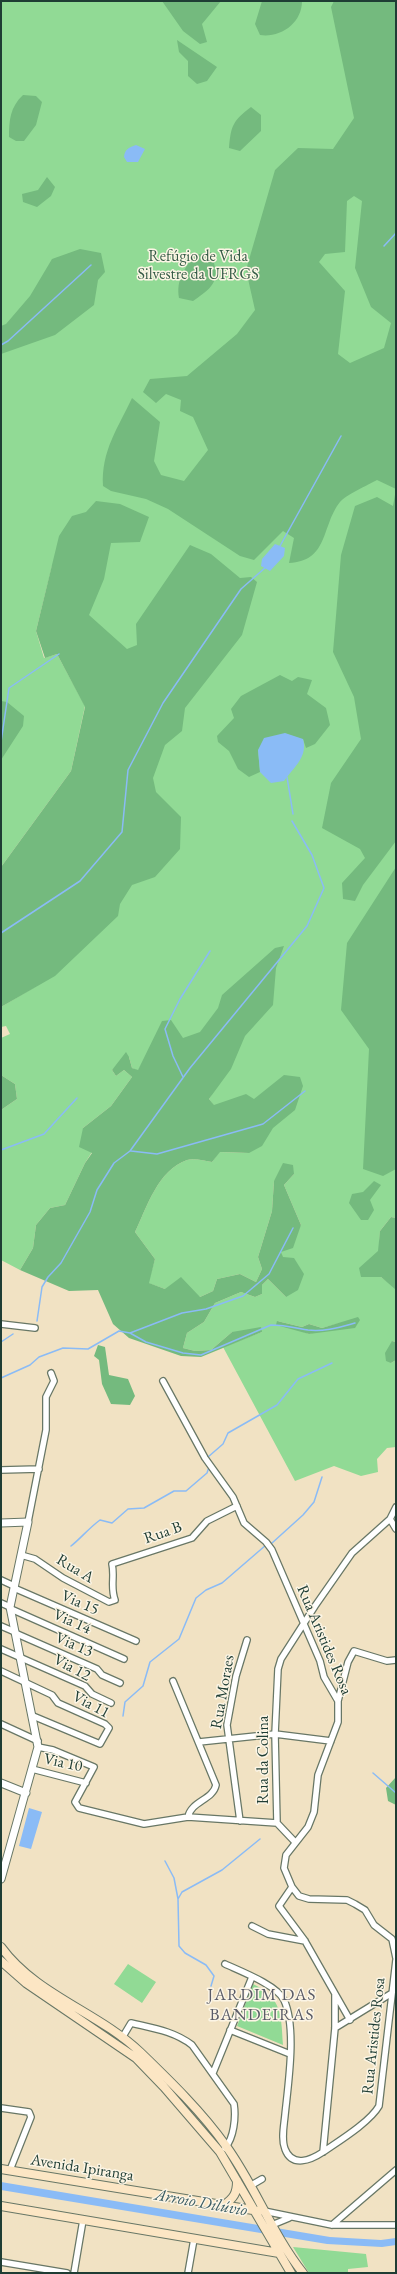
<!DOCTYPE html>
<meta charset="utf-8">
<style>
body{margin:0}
#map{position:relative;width:397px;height:2274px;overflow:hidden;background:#f1e2c3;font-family:"EB Garamond",serif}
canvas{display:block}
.frame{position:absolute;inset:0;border:2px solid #1f3d34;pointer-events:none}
</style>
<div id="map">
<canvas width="397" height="2274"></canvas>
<div class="frame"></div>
</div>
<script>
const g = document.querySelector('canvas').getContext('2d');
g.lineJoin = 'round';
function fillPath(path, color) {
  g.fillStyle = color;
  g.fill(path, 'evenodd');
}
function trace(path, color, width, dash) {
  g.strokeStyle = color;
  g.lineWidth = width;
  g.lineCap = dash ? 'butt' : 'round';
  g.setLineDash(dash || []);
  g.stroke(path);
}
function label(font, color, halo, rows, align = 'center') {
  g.font = font + ' "EB Garamond",serif';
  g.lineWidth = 3;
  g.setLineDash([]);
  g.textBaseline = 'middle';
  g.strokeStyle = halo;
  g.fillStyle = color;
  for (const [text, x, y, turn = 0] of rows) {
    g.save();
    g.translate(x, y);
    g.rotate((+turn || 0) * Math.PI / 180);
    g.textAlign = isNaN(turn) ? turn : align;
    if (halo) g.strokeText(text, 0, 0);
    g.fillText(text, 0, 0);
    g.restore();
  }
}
fillPath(new Path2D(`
 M1,1H396V1218L391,1217L380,1231L379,1251L361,1277H381L396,1288V1342L392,1341L391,1363L396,1360V1447L387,1448L377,1459L378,1472L361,1476L334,1466L295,1481L223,1347L262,1332H232L211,1350L195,1351L183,1348L187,1333L204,1322L215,1303L241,1292L255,1297L262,1294V1285L268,1279L286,1297L281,1252L301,1225L284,1185L294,1174L274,1181L272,1211L258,1257L262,1269L256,1282L240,1274L217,1279L213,1291L200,1297L165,1289L148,1283L155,1259L135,1232C147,1207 158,1170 187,1160C194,1158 205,1161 212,1162L219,1152L249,1153L209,1099L212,1094L147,1054L138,1071L132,1068L129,1057L112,1070L116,1076L124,1070L132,1077L111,1106L83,1128L92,1152L85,1163L65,1205L50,1208L36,1225L33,1248L20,1270L1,1260V1110L17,1099L15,1084L1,1075V1038L10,1034L6,1026L1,1027V1007L38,985L122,832L83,618L52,566L36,631L44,658L57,654L85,706L71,771L1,867ZM277,1321L302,1327L309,1324L322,1328L340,1323L309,1334Z
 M128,1964L156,1982L142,2003L114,1984Z
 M253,1984C283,1998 281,2017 283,2045L237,2026Z
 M293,2247L366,2254L368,2267L348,2269V2273H309Z`), '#91da95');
fillPath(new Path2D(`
 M162,1H221L202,24L207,42L200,44L183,31Z
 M262,1H302C302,23 281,38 260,35L255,24Z
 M334,1H396V841L363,885L355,901L343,899L342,883L365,858L360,849L322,828L331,783L361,739L354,697L333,652L341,555L355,506L377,497L393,506L396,489L377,480C368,485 346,495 340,502C321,526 329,561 289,563L294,538L283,531L254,560L240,556L168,509L146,499L111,491L103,486C101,451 118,428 132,398L160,422L154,461L161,475L184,481L208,450L193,417L180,411L181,400L166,394L156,403L143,392L150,379L187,376L237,334L255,310L246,270L275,170L298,148L333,149L354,118L331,7ZM354,196L362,201L355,268L371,307L391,323L384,348L350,363L338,354L345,291L319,262L325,254L345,252L347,201Z
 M177,40L217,67L207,81L197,84L188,76V61L179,52Z
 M23,95L36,96L42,102L36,125L24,141H16L9,137C9,121 10,107 23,95Z
 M251,107L261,115V131L240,151L229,148C231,125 233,121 251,107Z
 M47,177L55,187L51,196L37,207L23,202L22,194L38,190Z
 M80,249L101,253L105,272L98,280L94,305L55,335L1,354V326L6,324L30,296L52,259Z
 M211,252C220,281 216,285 193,301L179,298C176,280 184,270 194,255Z
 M96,501L120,504L149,517L140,542L111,543L104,579L89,615L127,649L137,645L136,624L190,545L211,554L240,578L251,577L257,582L242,635L185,708L182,731L165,745L153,778L156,792L181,817L180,849L155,877L132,885L120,904L118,916L55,976L1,1007V867L71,771L85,707L57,654L45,658L36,631L59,536L72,516L86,512Z
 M280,675L292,681L298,677L312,680L307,694L326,708L330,725L315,744L306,748L303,739L258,750L260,772L249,777L238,769L229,751L218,742L217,736L234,718L231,709L241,696Z
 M1,701L7,702L24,716L23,726L1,760Z
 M396,867V1169L383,1176L363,1169L369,1049L341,1010L347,943Z
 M284,946L276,968L273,1005L245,1036L231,1069L209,1099L214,1105L246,1094L254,1099L284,1075L300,1077L303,1086L295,1110L273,1128L262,1146L249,1153L220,1152L212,1162C205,1161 194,1158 187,1160C158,1170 147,1207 135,1232L155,1259L149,1283L165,1289L181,1277L200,1297L213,1291L217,1279L240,1274L256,1282L262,1269L258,1257L272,1211L274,1181L283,1163L293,1165L294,1174L284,1185L301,1225L293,1248L281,1252L283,1257L294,1258L304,1274L298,1290L286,1297L268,1279L262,1285V1294L255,1297L241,1292L215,1303L204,1322L187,1333L183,1348L195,1351L211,1350L232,1332L261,1327L262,1332L201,1357L181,1356L129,1338L113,1324L98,1290L69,1291L20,1270L33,1248L36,1225L50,1208L65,1205L85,1163L92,1153L79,1147L83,1128L111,1106L132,1077L124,1070L116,1076L112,1070L126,1052L129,1057L132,1068L138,1070L162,1021L171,1020L183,1038L200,1032L218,1008L222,995L275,948Z
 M1,1075L15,1084L17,1099L1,1110Z
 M374,1181L381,1185L370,1200L374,1210L368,1220H361L349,1203L352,1194L363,1192Z
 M391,1217L396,1218L395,1289L381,1277H361L359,1268L378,1251L380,1231Z
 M358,1317L360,1320L355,1328L309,1334L276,1325L277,1321L302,1327L309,1324L322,1328Z
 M392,1341L396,1342V1360L391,1363L386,1361L385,1353Z
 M98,1345L105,1347L109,1375L128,1379L135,1396L130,1405L111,1404L102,1384L99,1360L94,1356Z
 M396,1777V1805L388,1801L386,1788Z`), '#74ba7e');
fillPath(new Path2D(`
 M136,145L145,149L138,162H127L124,157C125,149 128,148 136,145Z
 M275,544L285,548L284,556L270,571L261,566L262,559Z
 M285,733L303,739C308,757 294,767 284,781L271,783L260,772L258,750L264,738Z
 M29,1808L42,1812L31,1849L19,1846Z
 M1,2182L330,2237L381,2240L396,2238V2245L382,2247L327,2244L1,2190Z`), '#8abbf6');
trace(new Path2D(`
 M384,246L396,233
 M1,345L8,341L91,265
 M280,546L341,436
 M1,742L9,688L59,654
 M287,777L293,814
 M1,933L80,881L122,832L128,770L163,703L241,589L266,567
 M183,1077L173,1056L165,1029L180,999L210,951
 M1,1150L44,1134L77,1098
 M131,1151L157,1154L263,1124L305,1091
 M37,1321L42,1287L48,1277L61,1263L90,1212L97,1190L114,1163L130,1151L190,1068L307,926L324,888L312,855L292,821
 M130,1333L182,1313L206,1309L243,1296L269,1274L293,1228
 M1,1342L13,1334
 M1,1378L30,1365L39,1357L63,1348L88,1349L119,1331L130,1333L146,1342L183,1353L201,1355L271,1325C284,1325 296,1328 308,1330C324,1332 340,1327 355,1323
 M208,1459V1457L223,1444L228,1433L277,1405L298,1379L332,1363
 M272,1543L303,1515L314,1502L322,1477
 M71,1546C80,1539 89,1528 100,1520L112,1523L128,1509L144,1508L174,1491H186L207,1473L209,1467
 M123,1716L125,1702L143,1686L150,1662L179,1639L196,1598L206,1590L222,1583L266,1545
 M373,1773L396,1793
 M165,1861L174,1878L178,1899
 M211,1986L214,1976L206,1965L185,1953L179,1946L178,1899L182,1892L222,1870L260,1839`), '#8abbf6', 1.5);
const minor = new Path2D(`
 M1,1324L35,1328
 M163,1381L205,1458L233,1497L244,1523L266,1542L272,1550L320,1661L324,1677L338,1701V1722L318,1775L314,1812L308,1827L286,1855L284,1868L292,1887L299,1896L309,1899L347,1900L355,1904L365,1910L374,1925L392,1939L396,1958
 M1,1470L39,1469
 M390,1519L396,1529
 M28,1522L46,1430V1397L54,1381L51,1373
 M21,1555L35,1559L63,1578L109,1602L115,1600C110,1587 115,1577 112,1564L192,1538L207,1521L237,1506
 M1,1580L14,1586
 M14,1588L136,1641
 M1,1603L10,1607
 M11,1609L124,1659
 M1,1626L15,1632
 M15,1633L97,1669L102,1675L120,1683
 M1,1649L85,1686L92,1694L111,1703
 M1,1671L52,1695L58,1703L105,1724L109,1728L100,1744L33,1716
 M173,1681L216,1785C213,1800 191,1801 188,1817
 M338,1701L348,1662L354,1651L387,1661L396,1660
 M1,1724L38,1741
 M199,1742L275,1734L331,1741
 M38,1747L53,1750L94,1767L75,1802L79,1808L144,1824L188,1817L277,1823
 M32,1769L86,1783
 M240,1821L227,1725L236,1676L247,1640
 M277,1823L275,1734L278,1669L281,1659L315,1606L352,1553L390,1519L396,1507
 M277,1823L295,1842
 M292,1887L279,1906L305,1941L350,2020
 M252,1926L268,1934L305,1941
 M225,1964C240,1971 277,1985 284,2000C297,2028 288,2085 285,2115C284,2126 281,2139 285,2149C292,2168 311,2160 323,2152C339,2141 370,2122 379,2106L396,1960
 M335,2028L392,1993
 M230,2030L290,2054
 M122,2038L131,2023C152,2028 174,2031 192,2045L234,2104C236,2117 234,2138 225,2148
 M213,2073L252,1977
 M1,2108L29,2112L31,2117L10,2170
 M323,2152L335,2028V1994
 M250,2186L262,2179
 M264,2211L332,2225H396
 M272,2225L289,2218
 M332,2225L396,2170
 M1,2262L67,2273
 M74,2273L83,2220
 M188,2273L194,2239`);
const tertiary = new Path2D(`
 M1,1523L28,1522L10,1607L38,1747L1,1879
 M1,1783L26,1793`);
const secondary = new Path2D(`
 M1,1947C36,1995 98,2012 140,2052C170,2081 202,2112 226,2146C255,2186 272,2234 303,2273
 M1,1961L26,1983L136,2058L164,2087L220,2152L291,2273
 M1,2169L259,2211
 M224,2205C234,2198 237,2193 237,2181
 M1,2206L279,2253`);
trace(minor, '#687766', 8);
trace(tertiary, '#687766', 9);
trace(secondary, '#687766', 10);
trace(minor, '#fff', 5.5);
trace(tertiary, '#fff', 7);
trace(secondary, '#fce6c4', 8);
label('16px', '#365c47', '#fcf5e5', [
 ["Refúgio de Vida",198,257],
 ["Silvestre da UFRGS",198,275]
]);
label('16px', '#1f3d34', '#fcf5e5', [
 ["Rua B",163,1533,-19],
 ["Rua A",75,1569,31],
 ["Via 15",80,1603,23],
 ["Via 14",72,1622,24],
 ["Rua Aristides Rosa",324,1640,67],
 ["Via 13",74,1645,23],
 ["Via 12",72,1668,28],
 ["Rua Moraes",223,1692,-80],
 ["Via 11",91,1705,28],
 ["Rua da Colina",264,1760,-90],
 ["Via 10",63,1763,12],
 ["Rua Aristides Rosa",374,2036,-84],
 ["Avenida Ipiranga",82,2168,9]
]);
g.letterSpacing = '1px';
label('17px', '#5a5c68', '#fcf5e5', [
 ["JARDIM DAS",262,1995],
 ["BANDEIRAS",262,2015]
]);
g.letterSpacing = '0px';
label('italic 17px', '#3a5c64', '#fcf5e5', [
 ["Arroio Dilúvio",201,2203,10]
]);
</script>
